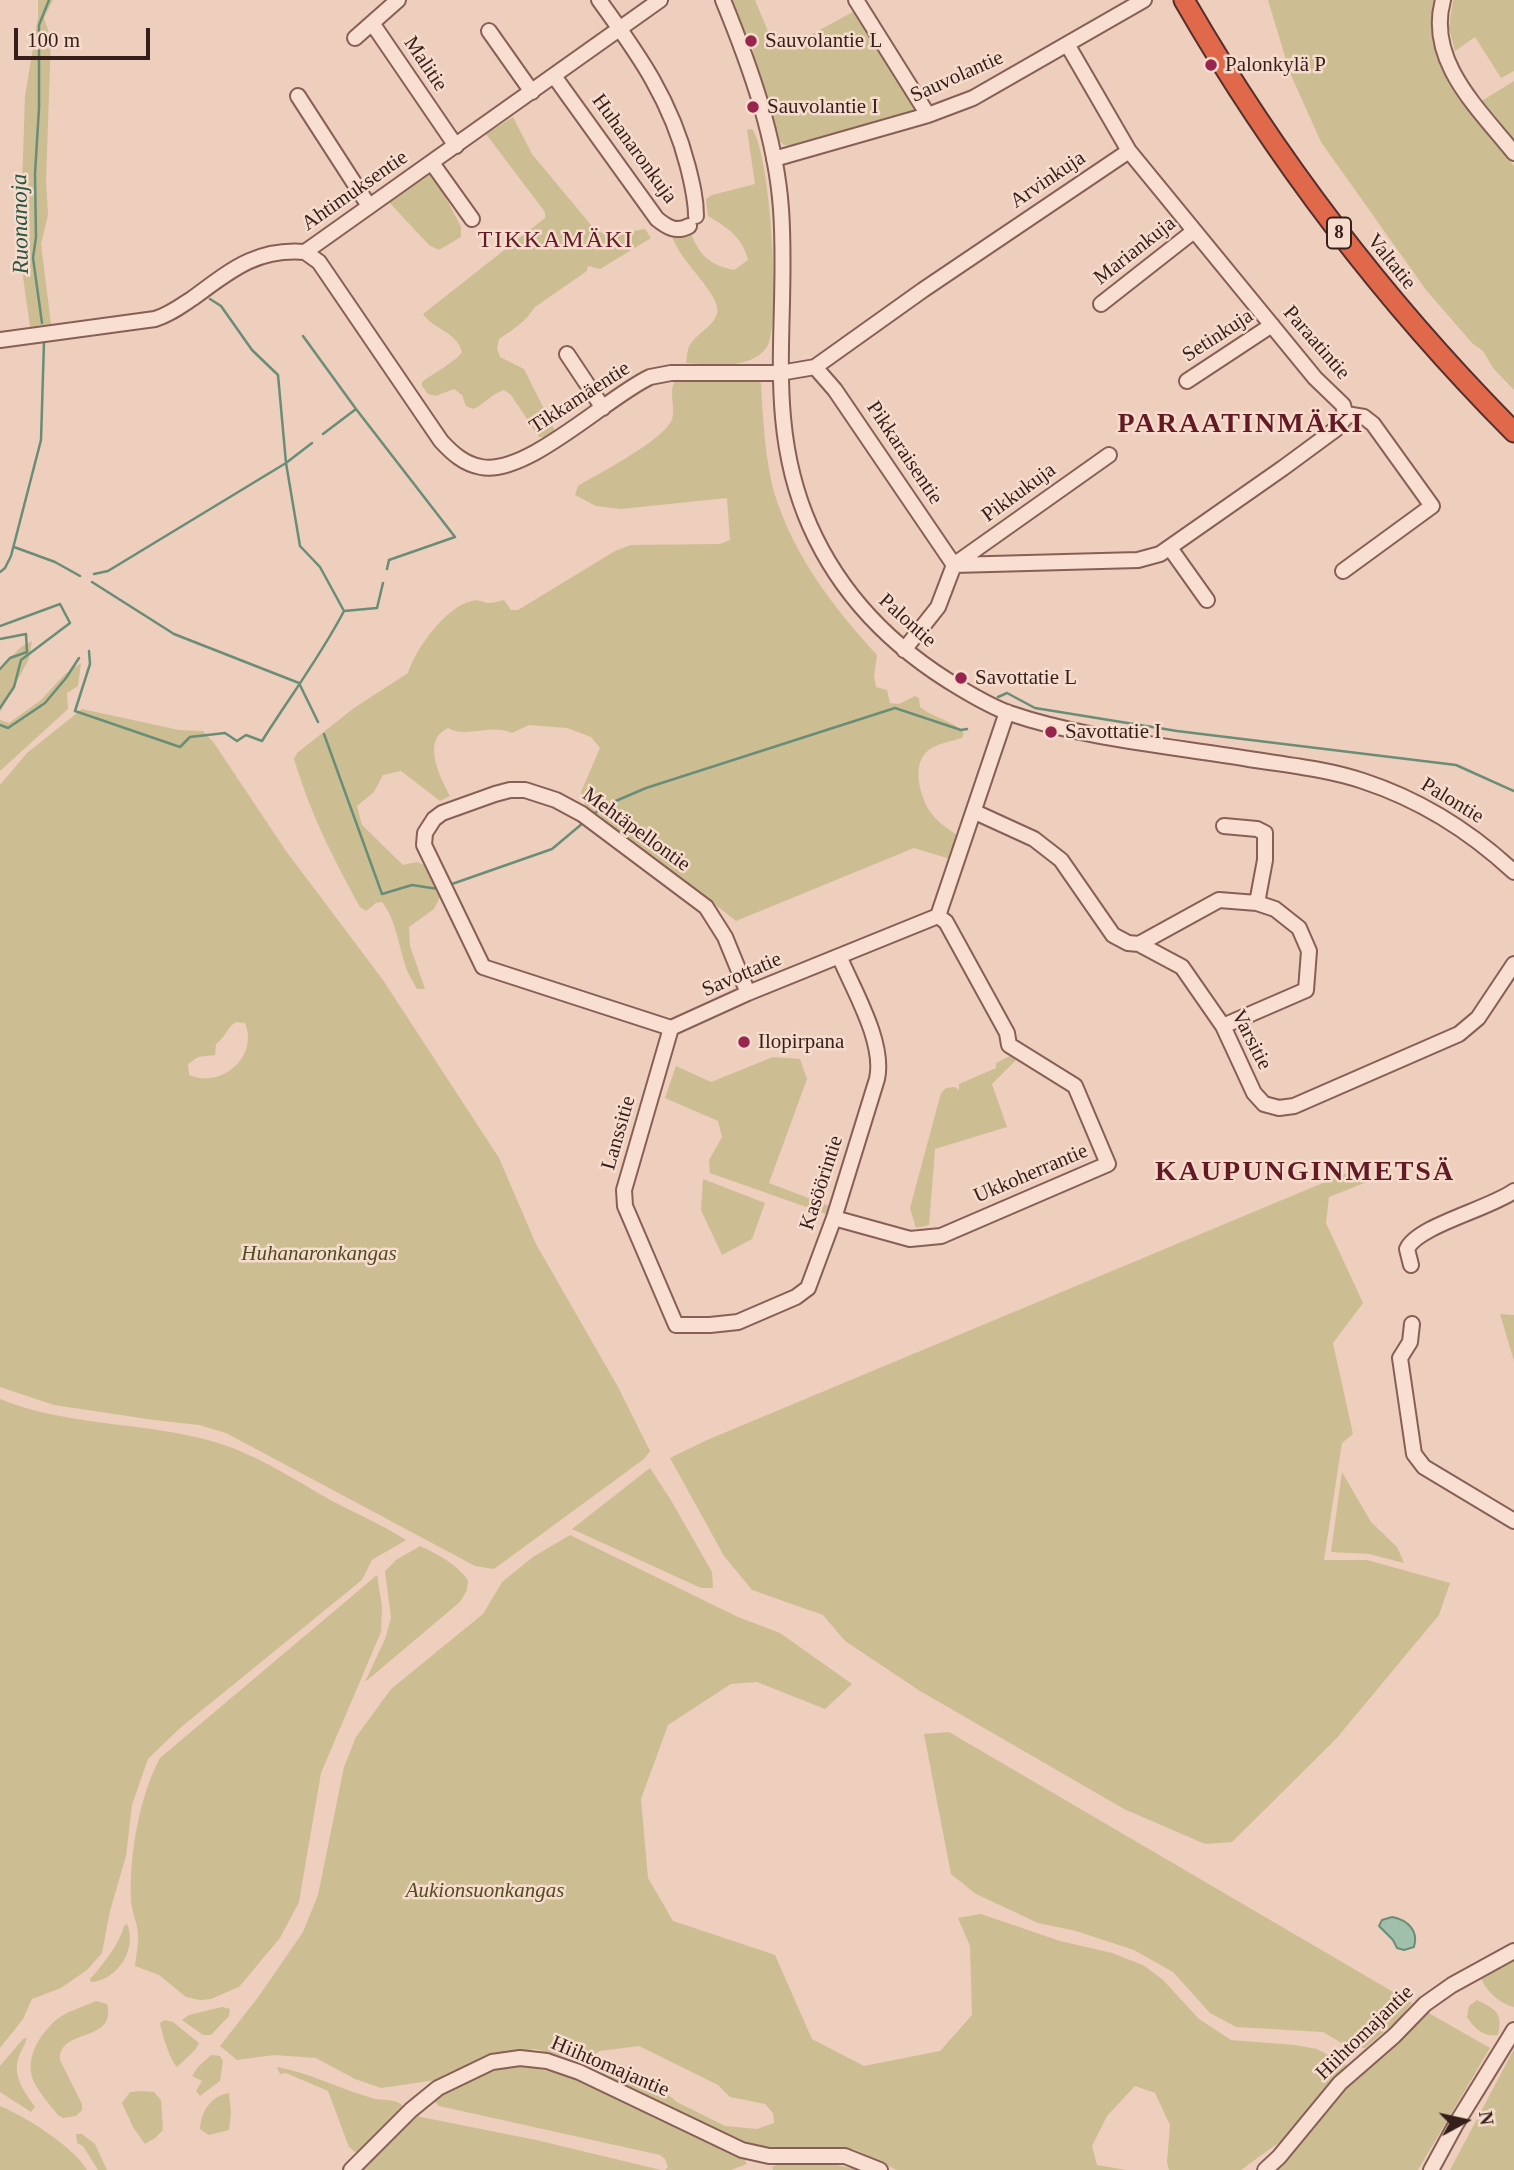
<!DOCTYPE html>
<meta charset="utf-8">
<style>
body{margin:0}
#map{position:relative;width:1514px;height:2170px;overflow:hidden;background:#eecebd;font-family:"Times New Roman",serif}
canvas{display:block}
.north{position:absolute;left:1430px;top:2086px;width:70px;height:70px;-webkit-text-stroke:5px #f6dccd;paint-order:stroke;rotate:82deg;font-size:19px;font-weight:700;line-height:28px;text-align:center;color:#361f1b}
.north::after{content:'';display:block;margin:auto;width:24px;height:32px;background:#361f1b;clip-path:polygon(50% 0,100% 100%,50% 72%,0 100%)}
.scale{position:absolute;left:14px;top:28px;width:136px;height:32px;box-sizing:border-box;border:4px solid #361f1b;border-top:0;padding-left:9px;font-size:21px;line-height:24px;white-space:nowrap;color:#361f1b;-webkit-text-stroke:5px #f6dccd;paint-order:stroke}
</style>
<div id="map">
<canvas width="1514" height="2170"></canvas>
<div class="north">N</div>
<div class="scale">100 m</div>
</div>
<script>
const g = document.querySelector('canvas').getContext('2d');
g.lineJoin = 'round';
function fillPath(path, color) {
  g.fillStyle = color;
  g.fill(path, 'evenodd');
}
function trace(path, color, width, dash) {
  g.strokeStyle = color;
  g.lineWidth = width;
  g.lineCap = dash ? 'butt' : 'round';
  g.setLineDash(dash || []);
  g.stroke(path);
}
function label(font, color, halo, rows, align = 'center') {
  g.font = font + ' "Times New Roman",serif';
  g.lineWidth = 5;
  g.setLineDash([]);
  g.textBaseline = 'middle';
  g.strokeStyle = halo;
  g.fillStyle = color;
  for (const [text, x, y, turn = 0] of rows) {
    g.save();
    g.translate(x, y);
    g.rotate((+turn || 0) * Math.PI / 180);
    g.textAlign = isNaN(turn) ? turn : align;
    if (halo) g.strokeText(text, 0, 0);
    g.fillText(text, 0, 0);
    g.restore();
  }
}
fillPath(new Path2D(`
 M38,0H53L44,18L51,39L46,180L48,215L41,244L51,324L30,327L15,219L21,217L25,96L38,18Z
 M728,0H755L775,48L807,37L858,9L915,106V112L793,146L784,145L775,137L754,62L753,47Z
 M1268,0H1438L1433,13L1437,50L1446,76L1459,97L1514,166V390L1493,368L1483,351L1473,344L1426,290L1321,142L1290,73Z
 M1453,0H1514V71L1501,78L1475,37L1455,51L1449,28Z
 M1514,81V145L1480,102Z
 M513,117L532,154L596,231L611,235L645,229L651,238L600,269L588,266L587,271L535,307C526,321 513,330 499,339L497,348L500,357L524,369L555,431L545,437H539L511,395L504,390C491,394 485,404 473,409L466,406L462,395L454,389L436,396L428,394L422,386V382C432,374 457,361 462,352C457,332 433,329 423,314L545,218V212L486,134Z
 M752,129C770,150 782,325 767,347C750,371 710,364 686,363C687,358 687,351 689,347C695,334 712,328 717,314C723,296 679,261 672,236L677,233L690,231C699,255 709,265 734,270L748,260C743,238 727,227 708,216L706,199L712,195L755,184L747,130Z
 M432,171L461,227V237L439,250L429,245L386,199Z
 M701,380H759L761,384C763,419 765,458 774,492C793,555 833,607 877,655L874,676L876,687L887,690L890,703L899,704L915,696L919,698L920,707C934,718 952,720 964,733L962,738C952,741 939,743 930,749C911,762 919,793 929,810C936,821 947,828 958,836L950,859L914,848L736,921L679,876L621,840L602,824L601,816L585,806L581,792L600,748L591,737L567,728L529,725L512,733C489,723 467,739 448,728C421,741 440,776 450,796L440,801L401,771L383,775L374,792L357,806L362,825L403,865L417,862L427,866L440,897L434,909L409,927L410,946L425,989H417C413,981 407,973 405,964C398,943 396,920 382,902L376,903L366,911L360,907C332,856 311,815 294,759L297,753L354,708L408,673C415,650 446,606 472,601C478,599 482,602 488,603C493,603 499,601 504,600L511,610H518L615,551L631,545L720,544L730,540L727,498L621,509L596,506L575,495L578,486C598,474 666,439 672,419C676,407 668,392 675,381Z
 M32,641L29,659L0,712V668L21,647Z
 M81,663L78,686L67,693L68,709L0,771V720L9,723L41,700L64,675Z
 M82,709L179,730L203,731L214,743L286,851L383,980L499,1158L536,1244L618,1387L650,1451L644,1459L494,1569L475,1566L226,1433L199,1425L154,1420L54,1405L0,1387V785L27,753ZM236,1022L245,1023C259,1057 221,1089 189,1075L188,1064L198,1057L215,1055L216,1044C225,1038 227,1027 236,1022Z
 M1010,1056L1016,1060L992,1084L1007,1127L935,1149L929,1225L916,1228L910,1208L941,1093L946,1088L955,1087L959,1090V1084L996,1068V1063Z
 M773,1057L800,1059L807,1079L769,1183L829,1206L826,1214L710,1173L709,1160L722,1137L718,1121L665,1098L676,1066L711,1082Z
 M1366,1165L1372,1180L1329,1197L1326,1223L1363,1303L1333,1343L1353,1434L1342,1443L1324,1560H1367L1450,1583L1439,1615L1336,1739L1232,1842L1205,1844L1124,1809L920,1691L845,1641L823,1615L752,1590L724,1556L670,1458L707,1440Z
 M703,1179L765,1203L752,1239L722,1255L701,1210Z
 M1500,1314L1514,1315V1361Z
 M0,1399C64,1425 133,1422 200,1438C247,1449 284,1473 325,1497C352,1512 380,1523 406,1540L372,1560L362,1580L180,1728L148,1759L132,1805L126,1856L110,1911L102,1953L87,1970L61,1988L32,1999L23,2019L0,2048Z
 M650,1468L672,1502L712,1572L713,1588H701L572,1529Z
 M1342,1472L1371,1522L1397,1547L1404,1563L1369,1554L1331,1552Z
 M570,1535L738,1617L780,1633L852,1684L825,1709L757,1682L731,1684L668,1725L641,1799L648,1878L673,1921L775,1955L812,2039L864,2066L940,2051L972,2015L970,1946L958,1918L981,1914L1060,1941L1112,1953L1143,1965L1162,1979L1199,2019L1231,2040L1295,2045L1317,2049L1346,2065L1281,2141L1241,2170H1169L1167,2162L1170,2125L1155,2093L1135,2086L1107,2116L1092,2146L1097,2165L1126,2170H897L854,2149L814,2147L759,2149L602,2076L600,2071L614,2063L626,2066L625,2082L665,2092L677,2102L725,2126L757,2129L774,2123L773,2113L765,2104L730,2097L718,2085L639,2046L600,2051L582,2061L535,2049L482,2058L436,2080L381,2088L355,2079L316,2058L274,2055L237,2060L220,2046L259,1996L303,1932L318,1895L344,1767L356,1737L391,1689L483,1614L502,1582L533,1557Z
 M420,1546C439,1555 455,1563 468,1580L467,1590L460,1602L365,1682L385,1639L391,1618L385,1571L396,1560Z
 M377,1575L382,1606L381,1632L321,1773L299,1902L280,1938L239,1987L211,1999L200,2000L186,1997L159,1975L135,1966C136,1954 139,1945 138,1933C137,1923 132,1912 131,1901C129,1857 139,1797 160,1758Z
 M949,1732L1412,2003L1397,2021L1365,2048L1348,2047L1323,2032L1236,2027L1210,2013L1173,1972L1134,1950L1076,1931L1038,1923L976,1894L951,1874L924,1734Z
 M127,1924C138,1948 117,1981 91,1982L90,1979C102,1966 120,1943 124,1926Z
 M1514,1956V2007C1500,2004 1486,1991 1481,1978Z
 M1477,2000C1496,2010 1503,2012 1498,2035C1483,2037 1475,2029 1467,2017L1469,2006Z
 M96,2001L107,2004C117,2044 58,2027 60,2060L82,2104V2110L76,2116L63,2118L58,2115C50,2105 41,2095 35,2084C23,2061 38,2036 56,2020C67,2011 83,2007 96,2001Z
 M222,2007L230,2009L229,2016L211,2035H203L182,2020L189,2015Z
 M1427,2012L1490,2048L1418,2170H1273L1284,2162L1348,2083Z
 M165,2020L173,2022L199,2043L195,2050L177,2067C170,2060 162,2034 160,2023Z
 M27,2038C25,2045 20,2052 18,2059C13,2077 25,2093 35,2107L31,2112L0,2092V2066L23,2039Z
 M1514,2049V2170H1450Z
 M211,2055L220,2056L223,2061L220,2081L200,2096L196,2091L202,2081L192,2076L198,2067Z
 M524,2066L576,2077L743,2157L747,2164L731,2170H665L668,2167L665,2159L660,2155L439,2106L434,2101C451,2078 497,2069 524,2066Z
 M277,2067C310,2073 340,2089 372,2098C382,2101 396,2098 403,2106L402,2110L362,2151L355,2152L349,2147L328,2091L286,2073L280,2074Z
 M141,2091L154,2092L161,2100L163,2130L155,2138L145,2144L133,2127L122,2103L130,2092Z
 M229,2093L231,2113L229,2130L209,2135L200,2129C201,2111 211,2096 229,2093Z
 M0,2106C25,2116 74,2147 87,2170H0Z
 M416,2116L536,2140L661,2170H357Z
 M76,2134H82L95,2144L107,2170H98L83,2146L77,2143Z
 M822,2162L860,2170H773L772,2167L776,2165Z`), '#ccbe92');
const water = new Path2D(`
 M1392,1917C1408,1920 1419,1931 1414,1947L1404,1950L1397,1948L1393,1940L1379,1926L1382,1920Z`);
fillPath(water, '#a1c0ac');
trace(water, '#698d77', 2);
trace(new Path2D(`
 M210,299L221,306L252,350L278,375L286,463L300,546L320,567L344,611
 M42,323L33,258L36,237L35,174L39,108V25L49,0
 M303,336L356,409L455,537L389,560L387,569
 M323,434L356,409
 M14,547L55,562L80,576
 M0,572L5,568L11,556L41,440L44,342
 M94,574L108,571L286,463L312,443
 M92,582L174,634L299,683L318,722
 M0,626L60,604L70,623L21,660L14,687L0,708
 M0,639L26,634L27,652L10,658L0,669
 M89,651L90,664L75,711L180,747L190,737L225,733L237,741L246,735L262,741C289,698 320,657 344,611L377,608L383,583
 M998,697L1007,693L1035,708L1177,731L1456,765L1514,791
 M0,725L8,728L45,703L66,678L79,658
 M324,734L382,894L412,885L438,889
 M595,813L604,806L646,788L895,708L961,730L967,729
 M452,884L552,849L583,823`), '#698d77', 2.5);
const minor = new Path2D(`
 M599,0C639,55 671,100 688,167C692,183 696,199 696,216
 M723,0C750,66 776,138 781,209C789,320 763,420 810,526C841,596 894,649 960,688C975,697 992,707 1009,713C1085,739 1170,746 1249,759C1287,765 1327,769 1363,781C1421,800 1470,831 1514,872
 M856,0L928,115
 M1443,0C1426,61 1479,109 1514,153
 M372,23L398,0
 M489,31L532,92
 M355,38L372,23L456,146
 M554,76L657,219C667,227 676,233 689,226
 M298,96L369,206
 M774,159L928,115L973,98L1144,0
 M432,163L472,219
 M305,252L319,262L441,441C452,453 464,464 481,467C527,476 607,397 650,377L671,373H780L815,367L923,290L1129,151
 M1101,304L1194,231
 M0,340L155,319C169,315 181,306 193,298C230,271 256,248 305,252L660,0
 M567,354L603,408
 M815,367L835,390L954,565
 M1187,381L1272,325
 M1170,548L1207,600
 M955,564L1109,455
 M954,565L1138,560L1160,554L1283,468L1336,429L1346,417L1343,405L1315,378L1129,151L1067,44
 M1343,571L1432,506L1373,424L1364,417L1346,414
 M904,650L938,607L954,565
 M975,812L1034,839L1061,860L1113,935L1128,943L1139,944L1182,967L1223,1026L1254,1093L1264,1104L1279,1108L1294,1106L1459,1034L1478,1018L1514,964
 M1224,826L1257,829L1265,833V860L1257,903
 M1139,944L1219,900L1257,903L1275,909L1299,928L1309,951L1306,990L1223,1026
 M748,993L725,937L706,907L582,814L556,800L525,790H510L495,794L442,813L434,819L425,833L424,845L483,967L671,1028L748,993L938,916L1007,712
 M671,1028L624,1190L625,1206L676,1325H710L738,1322L796,1297L808,1288L834,1218L877,1079C885,1043 854,991 840,958
 M834,1218L910,1239L941,1236L1108,1164L1075,1086L1009,1045L1007,1033L946,922L938,916
 M1411,1265L1407,1249C1417,1226 1489,1209 1514,1191
 M1412,1324L1410,1342L1400,1358L1414,1454L1424,1467L1514,1521
 M351,2170L411,2110L438,2088L492,2062L520,2058L547,2061L579,2072L742,2150L769,2156H845L880,2170
 M1265,2170L1279,2157L1340,2083L1394,2036L1425,2004L1452,1985L1514,1951
 M1431,2170L1456,2124L1514,2030`);
const highway = new Path2D(`
 M1184,0C1275,158 1385,302 1514,432`);
trace(minor, '#875f56', 18);
trace(highway, '#542f2b', 23);
trace(minor, '#f9dfd1', 14);
trace(highway, '#e1694b', 19);
for (const [x, y, r, color] of [
 [751,41,7,"#97254e"],
 [1211,65,7,"#97254e"],
 [753,107,7,"#97254e"],
 [961,678,7,"#97254e"],
 [1051,732,7,"#97254e"],
 [744,1042,7,"#97254e"]
]) {
  const dot = new Path2D();
  dot.arc(x, y, r, 0, 2 * Math.PI);
  g.fillStyle = color;
  g.fill(dot);
  trace(dot, '#f6dccd', 2.5);
}
for (const [x, y, w] of [
 [1339,233,24]
]) {
  const box = new Path2D();
  box.roundRect(x - w / 2, y - 15.5, w, 31, 5);
  g.fillStyle = '#f6dccd';
  g.fill(box);
  trace(box, '#361f1b', 2);
}
label('bold 19px', '#361f1b', null, [
 ["8",1339,233]
]);
label('21px', '#361f1b', '#f6dccd', [
 ["Sauvolantie L",765,41],
 ["Palonkylä P",1225,65],
 ["Sauvolantie I",767,107],
 ["Savottatie L",975,678],
 ["Savottatie I",1065,732],
 ["Ilopirpana",758,1042]
], 'left');
label('21px', '#361f1b', '#f6dccd', [
 ["Malitie",425,64,56],
 ["Sauvolantie",957,77,-24],
 ["Huhanaronkuja",634,149,54],
 ["Arvinkuja",1048,180,-34],
 ["Ahtimuksentie",355,191,-35],
 ["Mariankuja",1135,251,-38],
 ["Valtatie",1391,262,51],
 ["Setinkuja",1218,336,-33],
 ["Paraatintie",1316,343,49],
 ["Tikkamäentie",580,398,-33],
 ["Pikkaraisentie",904,453,56],
 ["Pikkukuja",1019,493,-36],
 ["Palontie",907,621,42],
 ["Palontie",1452,801,31],
 ["Mehtäpellontie",636,830,36],
 ["Savottatie",742,975,-23],
 ["Varsitie",1251,1040,63],
 ["Lanssitie",619,1133,-74],
 ["Ukkoherrantie",1031,1174,-23],
 ["Kasöörintie",822,1183,-72],
 ["Hiihtomajantie",1365,2033,-44],
 ["Hiihtomajantie",610,2067,23]
]);
label('italic 21px', '#524d21', '#f6dccd', [
 ["Huhanaronkangas",319,1254],
 ["Aukionsuonkangas",485,1891]
]);
label('italic 23px', '#2a5643', '#f6dccd', [
 ["Ruonanoja",21,224,-91]
]);
g.letterSpacing = '2px';
label('24px', '#631a25', '#f6dccd', [
 ["TIKKAMÄKI",556,241]
]);
g.letterSpacing = '0px';
g.letterSpacing = '2px';
label('bold 28px', '#631a25', '#f6dccd', [
 ["PARAATINMÄKI",1241,425],
 ["KAUPUNGINMETSÄ",1305,1173]
]);
g.letterSpacing = '0px';
</script>
